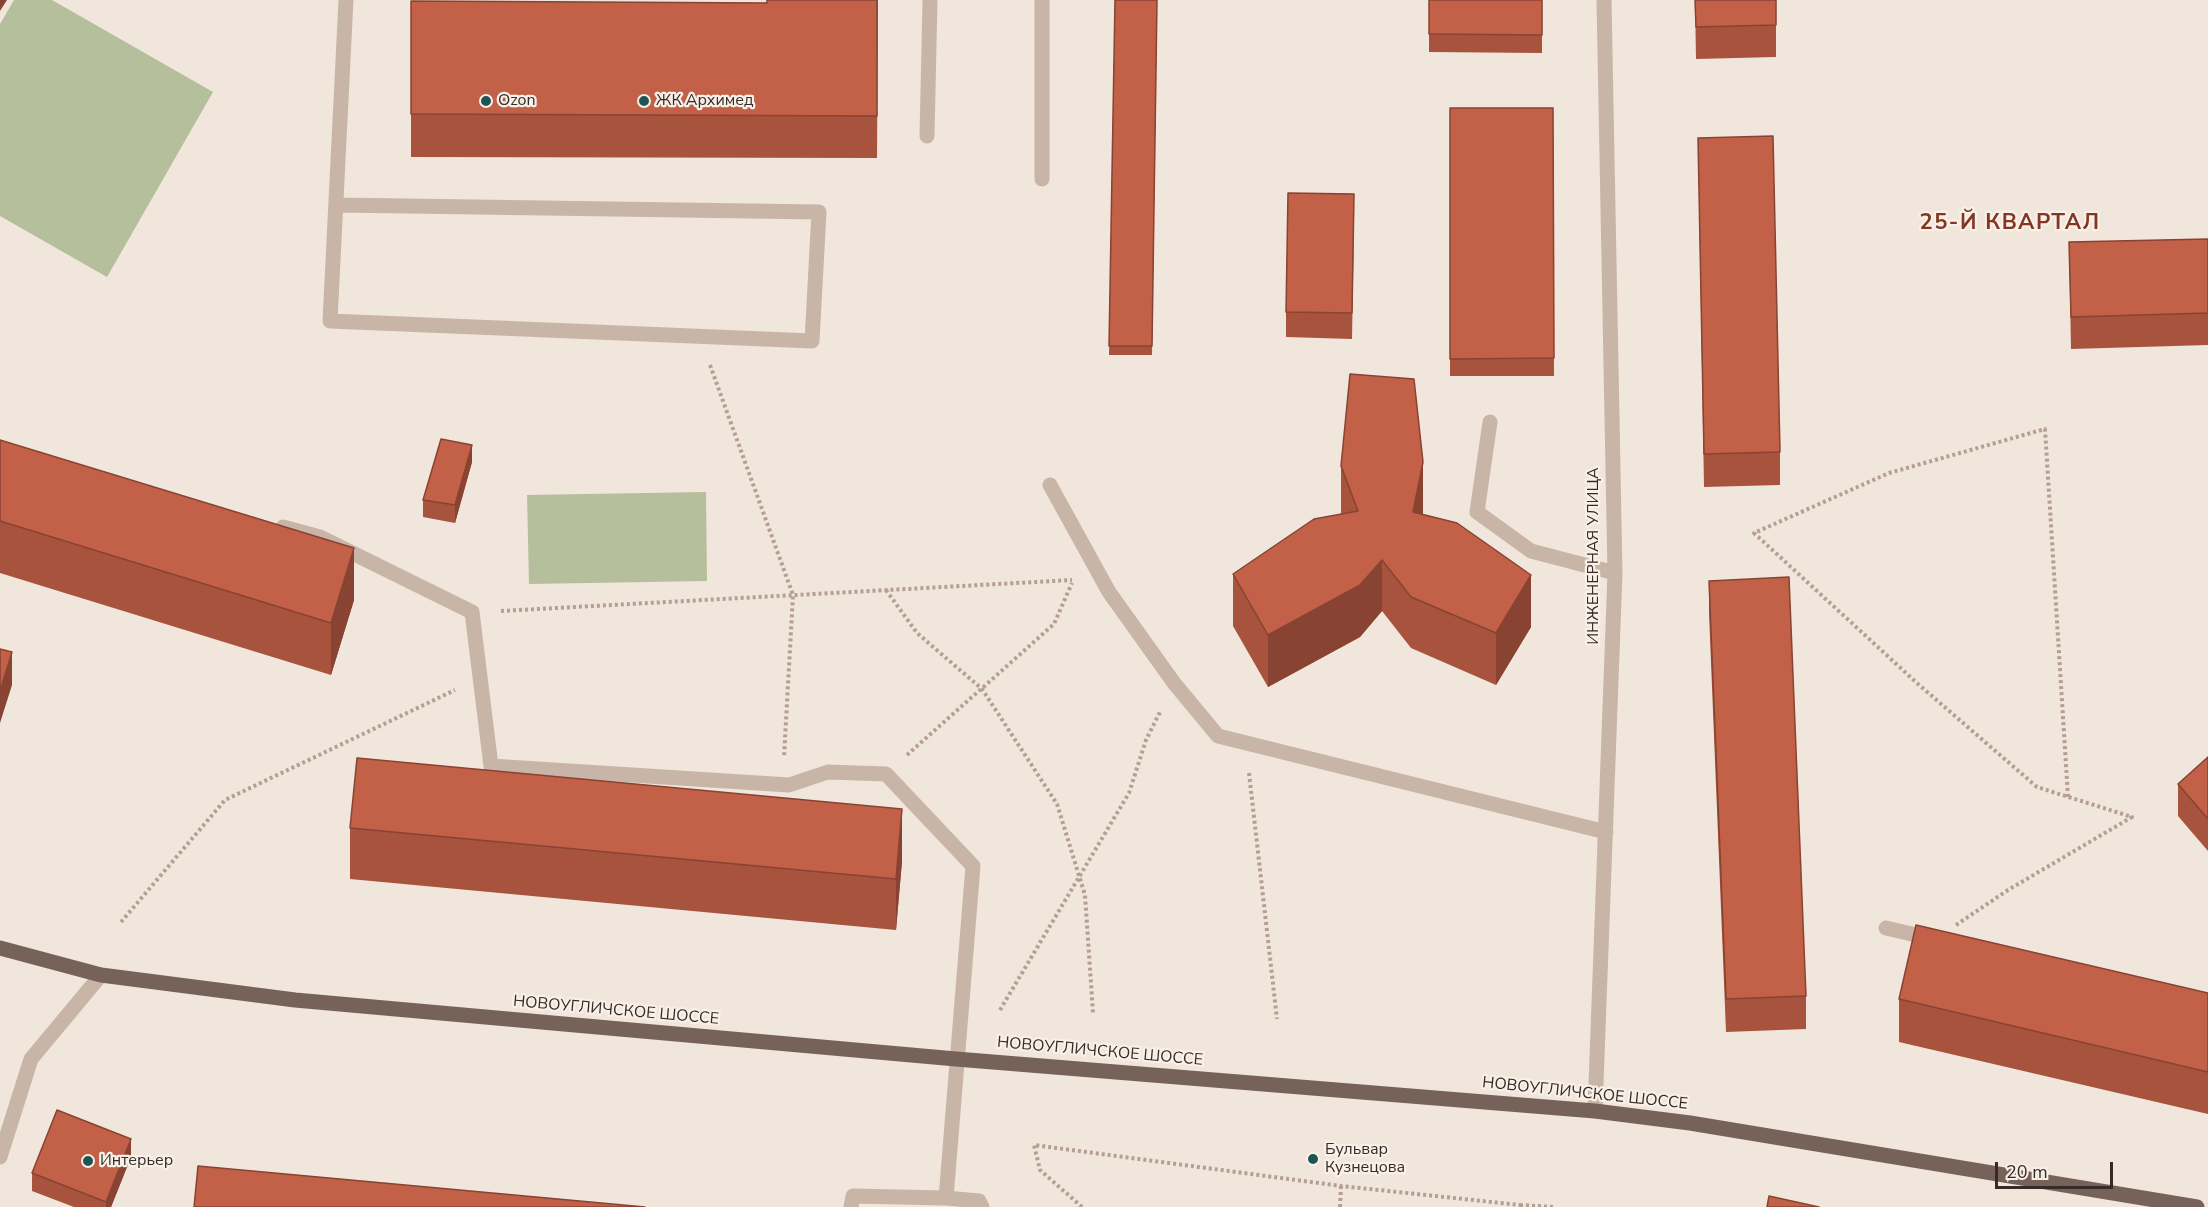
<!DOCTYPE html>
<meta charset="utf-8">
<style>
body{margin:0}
#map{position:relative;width:2208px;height:1207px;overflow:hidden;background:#f1e6db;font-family:"Nunito Sans",sans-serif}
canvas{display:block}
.scale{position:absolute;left:1995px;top:1162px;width:118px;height:27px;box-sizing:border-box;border:3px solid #352b28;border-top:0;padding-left:8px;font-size:18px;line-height:21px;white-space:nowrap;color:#352b28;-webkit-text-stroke:4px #f9f0e7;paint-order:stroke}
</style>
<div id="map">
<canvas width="2208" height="1207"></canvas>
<div class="scale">20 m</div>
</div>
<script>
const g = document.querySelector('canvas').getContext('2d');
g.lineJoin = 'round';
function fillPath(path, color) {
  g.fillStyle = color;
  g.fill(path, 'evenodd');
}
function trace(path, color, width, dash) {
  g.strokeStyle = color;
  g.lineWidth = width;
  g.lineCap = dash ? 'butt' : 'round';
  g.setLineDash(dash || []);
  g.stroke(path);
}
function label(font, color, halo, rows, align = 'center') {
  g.font = font + ' "Nunito Sans",sans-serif';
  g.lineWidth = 4.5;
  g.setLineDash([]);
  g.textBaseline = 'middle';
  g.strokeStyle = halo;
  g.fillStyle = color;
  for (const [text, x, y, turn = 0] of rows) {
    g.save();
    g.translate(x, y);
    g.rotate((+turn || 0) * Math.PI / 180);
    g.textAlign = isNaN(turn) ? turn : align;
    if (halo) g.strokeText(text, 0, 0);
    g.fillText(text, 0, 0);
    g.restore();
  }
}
fillPath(new Path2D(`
 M14,0H52L213,92L107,277L0,216V24Z
 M706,492L707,581L529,584L527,495Z`), '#b5bf9c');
trace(new Path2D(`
 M710,365L793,595L784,757
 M886,590L917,633L982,689L1057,804L1085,895L1093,1013
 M501,611L1072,580
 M907,755L1054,624L1072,583
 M1249,773L1277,1019
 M121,922L225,800L455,690
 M1956,925L2008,890L2132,817L2037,787L1918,684L1754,533L1889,473L2045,429L2068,797
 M1000,1010L1129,793L1146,740L1161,710
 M1520,1205L1554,1207
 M1082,1207L1040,1170L1034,1145L1341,1186L1520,1205L1522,1207
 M1340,1207L1341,1186`), '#b49f92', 4, [3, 3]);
trace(new Path2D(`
 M927,136L930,0
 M1042,179V0
 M337,205L819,212L812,341L330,321L346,0
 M1490,422L1477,512L1531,551L1615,573
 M1050,485L1109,592L1174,683L1218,736L1606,832
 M283,527L320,537L472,612L491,766L789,785L828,772L886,774L973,866L946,1198L853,1196L851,1207
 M1886,928L1933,939
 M1595,1111L1615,573L1604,0
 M0,1157L31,1059L101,975
 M946,1198L979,1201L982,1207`), '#c9b5a8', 15);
trace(new Path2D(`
 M0,948L101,975L295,1000L956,1059L1595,1111L1690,1123L2197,1207`), '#776259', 15);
fillPath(new Path2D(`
 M878,0L877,158L411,157V1L767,3Z
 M1115,0H1157L1152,355H1109Z
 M1429,0H1542V53L1429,52Z
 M1695,0H1776V57L1696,59Z
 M1450,108H1553L1554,376H1450Z
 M1698,138L1780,452V485L1704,487Z
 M1354,220L1352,339L1286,337V312Z
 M2208,239V345L2071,349L2069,242Z
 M0,440L354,600L331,675L0,573Z
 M472,462L455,523L423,517V500Z
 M1341,466L1423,514L1531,627L1496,685L1411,648L1382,611L1360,637L1268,687L1233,626V574L1341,514Z
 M1709,581L1806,996V1029L1726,1032L1709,613Z
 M2208,757V851L2178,816V784Z
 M350,828L902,861L896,930L350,879Z
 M2208,993V1114L1899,1042V999Z
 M131,1157L111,1207H74L32,1191V1173Z`), '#a7533e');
fillPath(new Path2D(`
 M0,0H7L0,11Z
 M472,445V462L455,523V505Z
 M1423,462V514L1413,563V512Z
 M354,548V600L331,675V623Z
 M1382,560V611L1360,637L1268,687V635Z
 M1531,575V627L1496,685V633Z
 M12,652V685L0,723V691Z
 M902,809V861L896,930V879Z
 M131,1139V1157L111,1207H106V1202Z`), '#884332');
const building = new Path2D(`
 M767,0H877V116L411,114V1L767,3Z
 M1115,0H1157L1152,346H1109Z
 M1429,0H1542V35L1429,34Z
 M1695,0H1776V25L1696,27Z
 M1450,108H1553L1554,358L1450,359Z
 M1773,136L1780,452L1704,454L1698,138Z
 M1288,193L1354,194L1352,313L1286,312Z
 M2208,239V313L2071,317L2069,242Z
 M1350,374L1414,379L1423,462L1413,512L1457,523L1531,575L1496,633L1411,597L1382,560L1360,585L1268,635L1233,574L1314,519L1358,511L1341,466Z
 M441,439L472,445L455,505L423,500Z
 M0,440L354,548L331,623L0,521Z
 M1789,577L1806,996L1726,999L1709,581Z
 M0,649L12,652L0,691Z
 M2208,757V819L2178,784Z
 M357,758L902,809L896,879L350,828Z
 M1916,925L2208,993V1072L1899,999Z
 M57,1110L131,1139L106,1202L32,1173Z
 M198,1166L645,1207H194Z
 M1769,1196L1819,1207H1767Z`);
fillPath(building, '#c26048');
trace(building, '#884332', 1.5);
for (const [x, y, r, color] of [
 [486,101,6,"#1f5456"],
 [644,101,6,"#1f5456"],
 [1313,1159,6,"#1f5456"],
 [88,1161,6,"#1f5456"]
]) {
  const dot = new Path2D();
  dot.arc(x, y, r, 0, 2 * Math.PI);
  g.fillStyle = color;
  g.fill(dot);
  trace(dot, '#f9f0e7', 2);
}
label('16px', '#352b28', '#f9f0e7', [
 ["Ozon",498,101],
 ["ЖК Архимед",656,101],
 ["Бульвар",1325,1150],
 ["Кузнецова",1325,1168],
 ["Интерьер",100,1161]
], 'left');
label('16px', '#352b28', '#f9f0e7', [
 ["ИНЖЕНЕРНАЯ УЛИЦА",1594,556,-90],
 ["НОВОУГЛИЧСКОЕ ШОССЕ",616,1011,5],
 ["НОВОУГЛИЧСКОЕ ШОССЕ",1100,1052,5],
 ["НОВОУГЛИЧСКОЕ ШОССЕ",1585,1094,6]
]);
g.letterSpacing = '1.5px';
label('bold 22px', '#823623', '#f9f0e7', [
 ["25-Й КВАРТАЛ",2010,224]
]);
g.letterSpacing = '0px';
</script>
